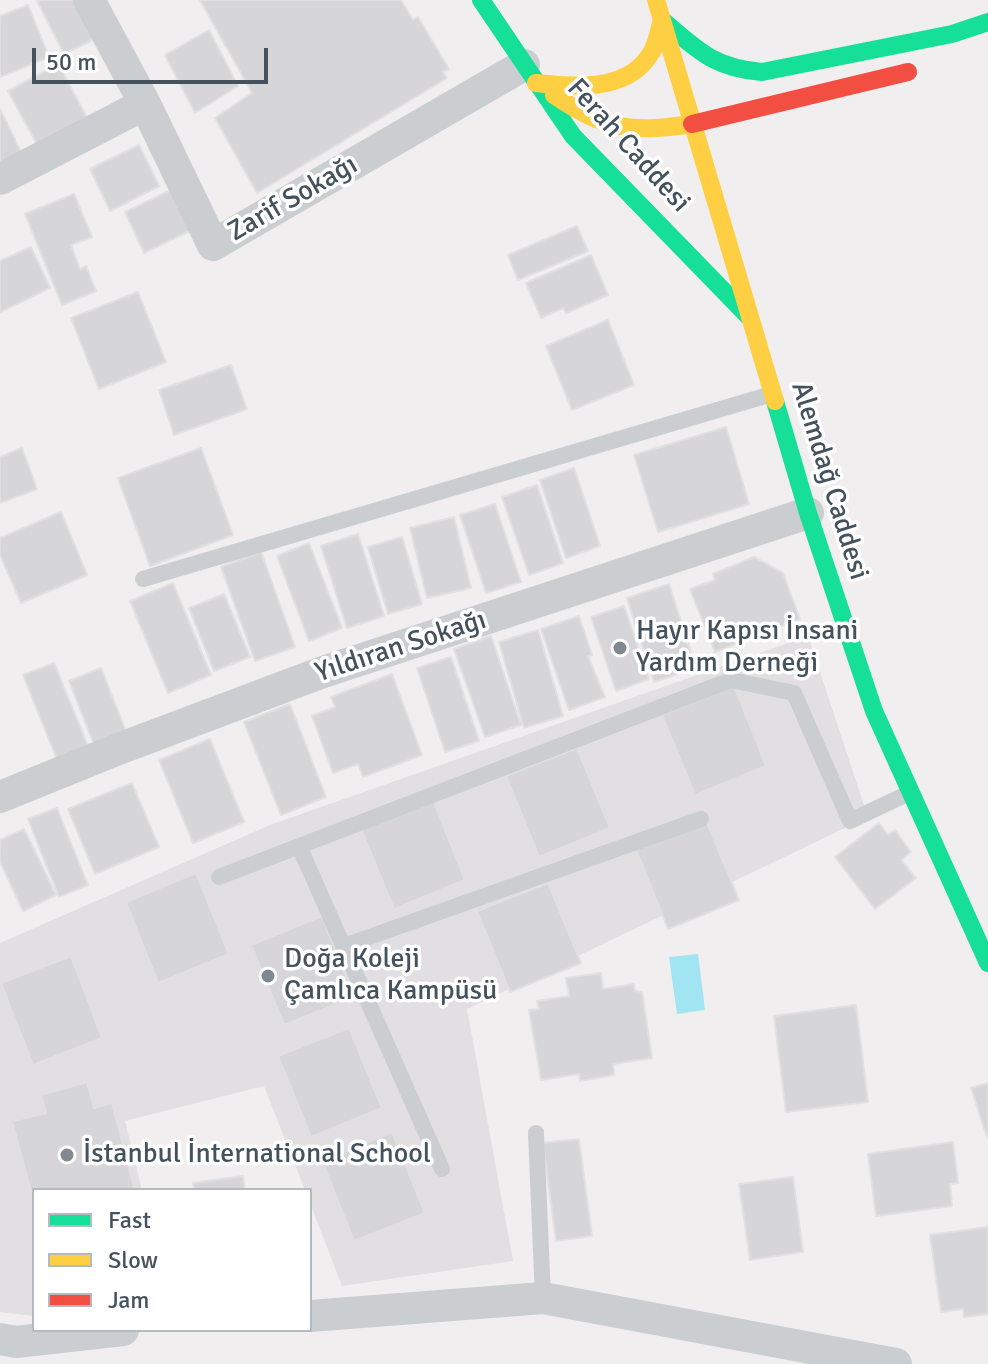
<!DOCTYPE html>
<meta charset="utf-8">
<style>
body{margin:0}
#map{position:relative;width:988px;height:1364px;overflow:hidden;background:#f0eeee;font-family:Signika,sans-serif}
canvas{display:block}
.legend{position:absolute;left:32px;top:1188px;width:280px;height:144px;box-sizing:border-box;background:#fff;border:2px solid #b4babe;margin:0;padding:10px 14px;list-style:none;font-size:24px;color:#44525d}
.legend li{display:flex;align-items:center;gap:16px;height:40px}
.legend b{width:40px;border:2px solid #b4babe}
.scale{position:absolute;left:32px;top:48px;width:236px;height:36px;box-sizing:border-box;border:4px solid #44525d;border-top:0;padding-left:10px;font-size:24px;line-height:28px;white-space:nowrap;color:#44525d;-webkit-text-stroke:6px #fff;paint-order:stroke}
</style>
<div id="map">
<canvas width="988" height="1364"></canvas>
<ul class="legend">
<li><b style="height:10px;background:#16e098"></b>Fast</li>
<li><b style="height:10px;background:#ffcf43"></b>Slow</li>
<li><b style="height:10px;background:#f24e42"></b>Jam</li>
</ul>
<div class="scale">50 m</div>
</div>
<script>
const g = document.querySelector('canvas').getContext('2d');
g.lineJoin = 'round';
function fillPath(path, color) {
  g.fillStyle = color;
  g.fill(path, 'evenodd');
}
function trace(path, color, width, dash) {
  g.strokeStyle = color;
  g.lineWidth = width;
  g.lineCap = dash ? 'butt' : 'round';
  g.setLineDash(dash || []);
  g.stroke(path);
}
function label(font, color, halo, rows, align = 'center') {
  g.font = font + ' Signika,sans-serif';
  g.lineWidth = 7;
  g.setLineDash([]);
  g.textBaseline = 'middle';
  g.strokeStyle = halo;
  g.fillStyle = color;
  for (const [text, x, y, turn = 0] of rows) {
    g.save();
    g.translate(x, y);
    g.rotate((+turn || 0) * Math.PI / 180);
    g.textAlign = isNaN(turn) ? turn : align;
    if (halo) g.strokeText(text, 0, 0);
    g.fillText(text, 0, 0);
    g.restore();
  }
}
fillPath(new Path2D(`
 M808,636L868,817L467,1009L513,1261L342,1286L310,1203V1190H305L264,1086L125,1121L142,1190H34V1316L0,1312V943L270,825Z`), '#e1dfe1');
fillPath(new Path2D(`
 M698,954L705,1010L677,1014L669,957Z`), '#a1e5f3');
const building = new Path2D(`
 M40,0H85L102,35L64,54L37,1Z
 M200,0H401L413,20L418,17L449,69L443,72L447,78L257,193L215,118L252,93Z
 M28,5L49,57L0,77V16Z
 M209,30L238,86L195,113L165,55Z
 M58,64L89,121L39,148L8,91Z
 M0,109L24,158L0,170Z
 M139,145L159,186L110,211L90,169Z
 M177,187L196,228L144,253L125,212Z
 M74,194L92,237L71,245L80,269L86,266L96,291L62,305L25,214Z
 M577,226L588,251L518,280L508,255Z
 M31,247L50,288L0,312V261Z
 M591,255L608,295L566,313L563,308L541,318L526,283Z
 M138,292L166,362L99,389L71,318Z
 M608,320L634,385L572,410L546,346Z
 M231,365L247,409L174,435L159,390Z
 M726,427L749,504L658,532L634,455Z
 M22,448L37,489L0,503V457Z
 M201,448L233,535L150,566L118,478Z
 M574,468L600,546L566,558L540,480Z
 M537,485L563,563L529,575L502,497Z
 M495,504L521,582L486,593L460,515Z
 M61,512L87,575L21,603L0,555V538Z
 M454,517L471,588L427,598L410,528Z
 M358,534L384,616L347,628L321,546Z
 M402,537L422,604L388,614L368,547Z
 M309,543L342,628L309,641L277,556Z
 M261,552L295,647L255,661L221,567Z
 M754,557L783,573L800,619L715,652L690,589L715,580L713,574Z
 M173,583L211,675L168,693L130,601Z
 M669,584L696,668L654,682L627,598Z
 M224,594L250,657L214,671L189,608Z
 M624,606L649,679L616,691L591,617Z
 M579,616L592,655L588,656L605,697L569,710L541,629Z
 M538,630L563,716L524,728L499,642Z
 M491,636L521,725L485,737L454,649Z
 M451,657L479,741L445,752L417,668Z
 M54,663L90,751L59,764L23,675Z
 M101,668L127,734L95,747L69,681Z
 M392,674L422,755L363,777L358,764L333,773L312,716L335,707L331,697Z
 M734,686L766,766L695,795L662,715Z
 M290,704L326,797L281,815L244,722Z
 M210,739L244,822L193,843L159,760Z
 M577,748L610,828L539,857L506,776Z
 M132,783L159,847L95,874L68,809Z
 M433,800L465,880L394,909L361,829Z
 M57,808L88,885L59,897L28,819Z
 M706,820L739,900L668,929L636,849Z
 M879,823L888,835L895,830L911,852L901,860L916,878L875,909L835,857Z
 M24,829L56,895L23,911L0,862V840Z
 M196,873L229,954L158,983L126,902Z
 M548,883L581,963L510,992L477,911Z
 M322,916L354,997L284,1025L251,945Z
 M71,956L102,1038L33,1065L1,983Z
 M601,973L603,989L634,984L635,991L642,992L652,1058L613,1064L614,1075L580,1081L579,1074L541,1080L529,1010L539,1009L537,1001L569,996L566,978Z
 M856,1005L868,1102L786,1112L774,1016Z
 M349,1028L382,1108L311,1137L278,1056Z
 M87,1082L94,1108L112,1103L135,1190H34V1203L12,1121L46,1113L41,1095Z
 M988,1083V1137H987L971,1088Z
 M392,1132L425,1213L354,1241L322,1161Z
 M579,1139L592,1236L556,1241L543,1143Z
 M953,1142L958,1183L950,1184L952,1206L876,1216L868,1154Z
 M243,1176L245,1190H194L193,1183Z
 M793,1177L803,1252L750,1260L739,1184Z
 M988,1227V1314L964,1317L963,1309L941,1312L930,1235Z`);
fillPath(building, '#d6d6d9');
trace(building, '#e1e0e1', 2);
trace(new Path2D(`
 M143,579L772,394
 M299,846L442,1169
 M219,877L731,680L794,693L850,821L909,793
 M344,946L701,819
 M536,1133L543,1298`), '#caced0', 16);
trace(new Path2D(`
 M89,0L145,104
 M0,179L145,104L213,245L524,65
 M0,797L121,748L323,672L808,513
 M310,1316L543,1298L896,1364
 M0,1339L16,1342L123,1330`), '#caced0', 32);
trace(new Path2D(`
 M481,0L573,136L749,317
 M662,20C698,50 713,68 762,72L952,34L988,22
 M775,401L808,513L874,711L988,963`), '#16e098', 18);
trace(new Path2D(`
 M656,0L775,401
 M536,83C574,87 625,92 649,56C657,46 658,32 662,20
 M554,95C606,130 630,133 692,124`), '#ffcf43', 18);
trace(new Path2D(`
 M692,124L908,72`), '#f24e42', 18);
for (const [x, y, r, color] of [
 [620,648,8,"#808990"],
 [268,976,8,"#808990"],
 [67,1155,8,"#808990"]
]) {
  const dot = new Path2D();
  dot.arc(x, y, r, 0, 2 * Math.PI);
  g.fillStyle = color;
  g.fill(dot);
  trace(dot, '#fff', 3);
}
label('28px', '#44525d', '#fff', [
 ["Ferah Caddesi",628,146,48],
 ["Zarif Sokağı",293,199,-30],
 ["Alemdağ Caddesi",829,481,73],
 ["Yıldıran Sokağı",401,647,-18]
]);
label('28px', '#44525d', '#fff', [
 ["Hayır Kapısı İnsani",636,632],
 ["Yardım Derneği",636,664],
 ["Doğa Koleji",284,960],
 ["Çamlıca Kampüsü",284,992],
 ["İstanbul İnternational School",83,1155]
], 'left');
</script>
